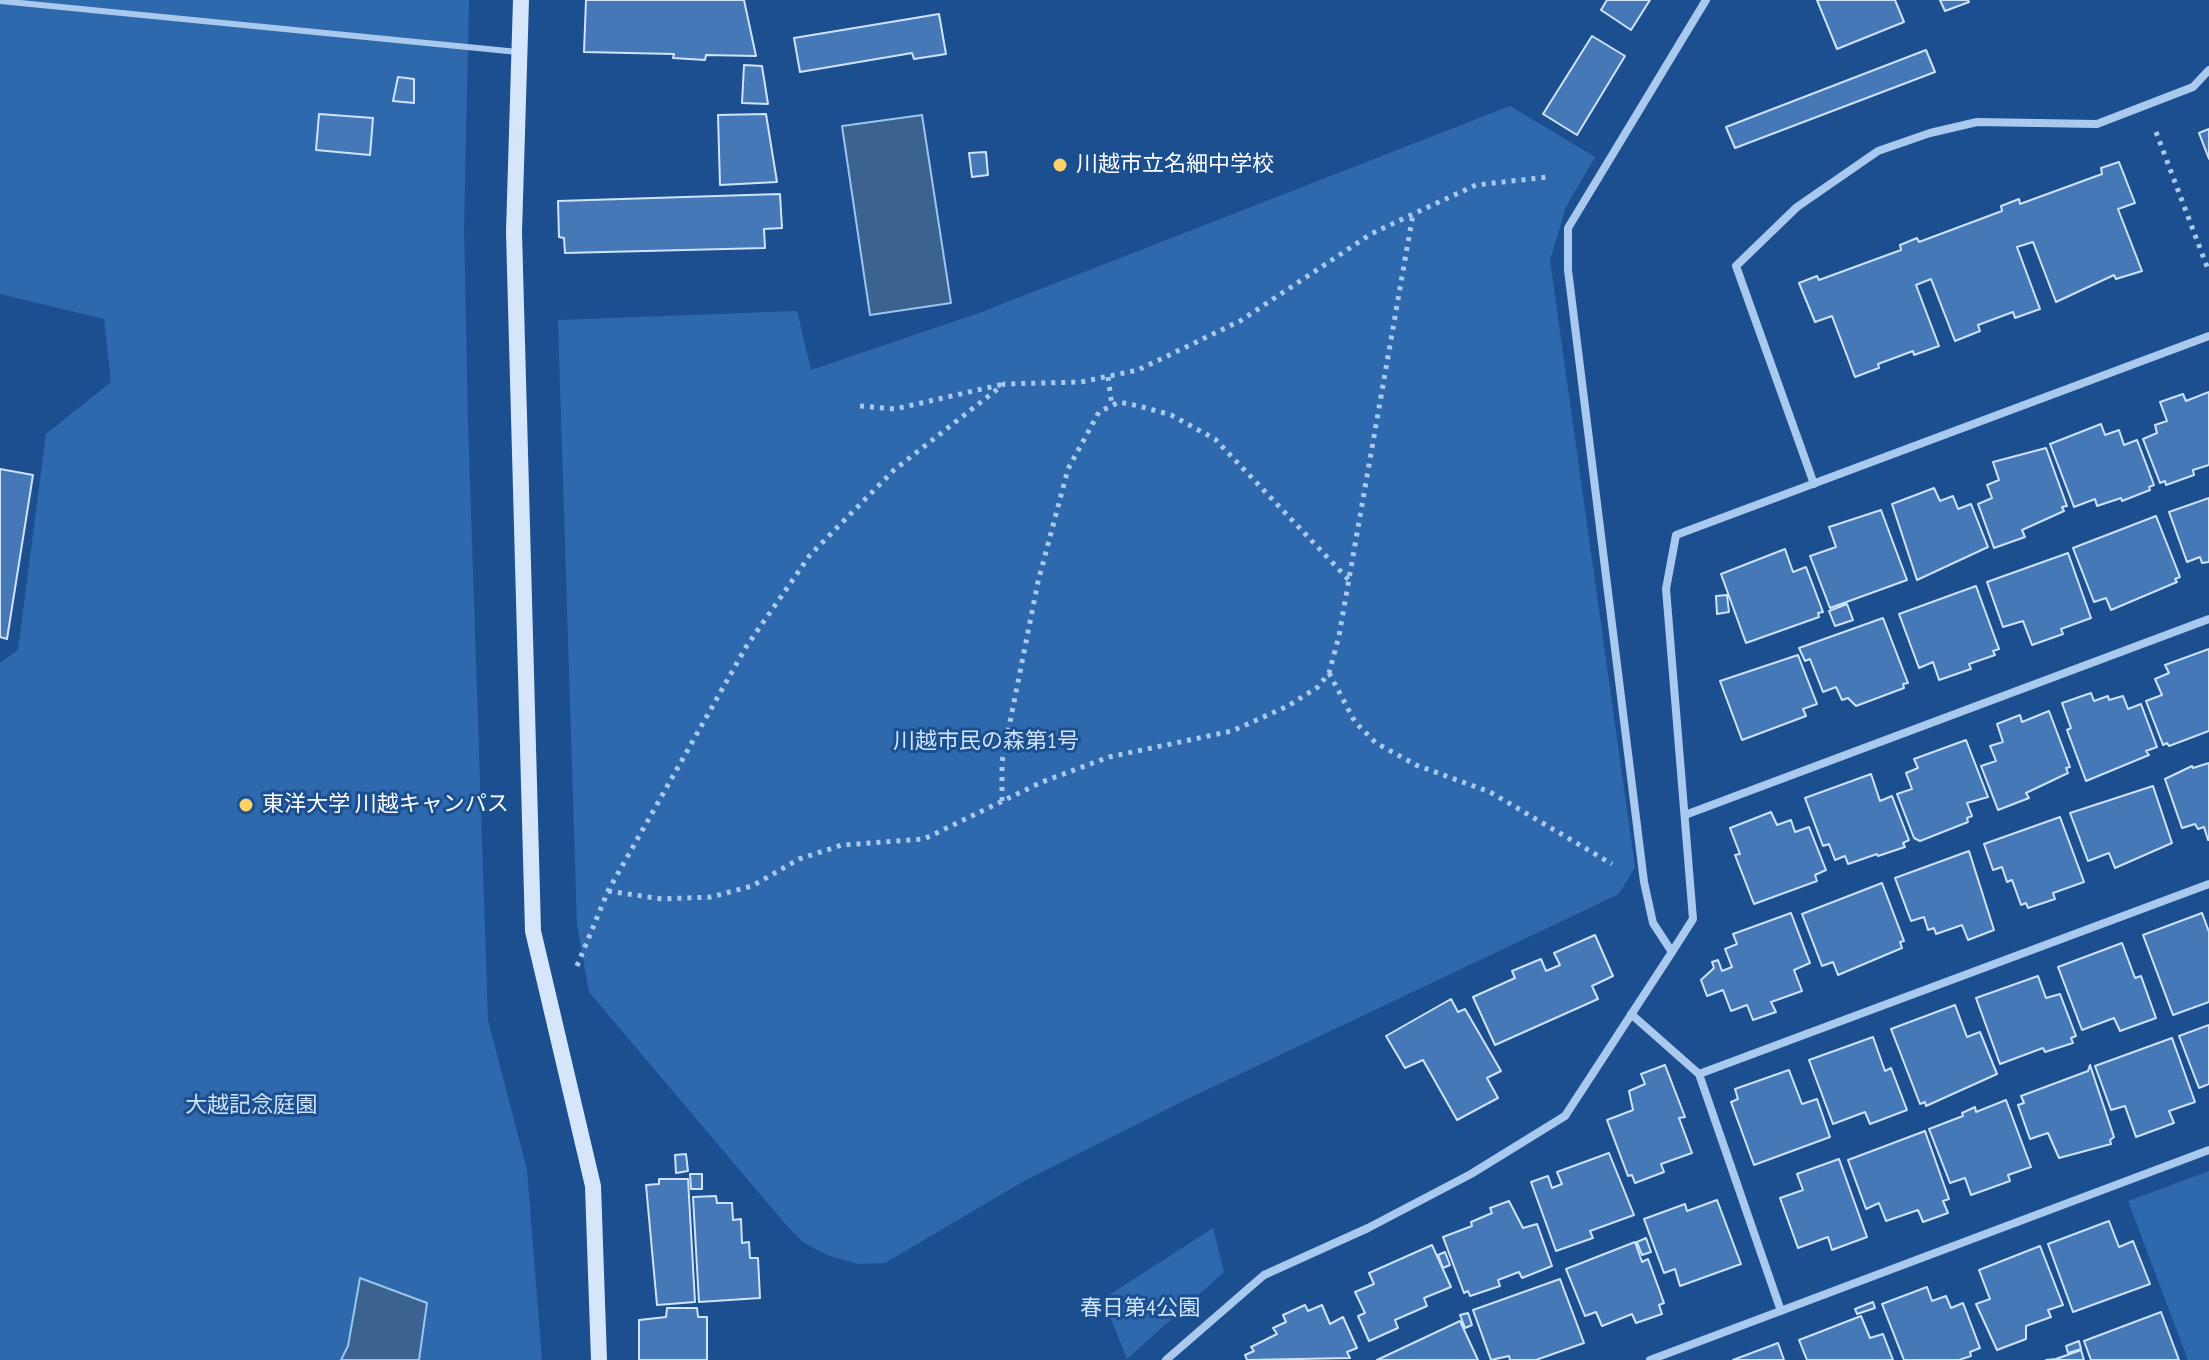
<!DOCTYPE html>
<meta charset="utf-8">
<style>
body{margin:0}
canvas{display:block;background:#1b4f8f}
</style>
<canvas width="2209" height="1360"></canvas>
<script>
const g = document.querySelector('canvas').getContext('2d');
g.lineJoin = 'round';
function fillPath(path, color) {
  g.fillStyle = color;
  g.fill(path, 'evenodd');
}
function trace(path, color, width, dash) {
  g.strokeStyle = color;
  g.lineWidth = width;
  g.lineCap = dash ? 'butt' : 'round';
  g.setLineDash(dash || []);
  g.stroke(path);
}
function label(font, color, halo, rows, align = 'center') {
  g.font = font + ' "PT Sans Narrow","Noto Sans JP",sans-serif';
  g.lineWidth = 6;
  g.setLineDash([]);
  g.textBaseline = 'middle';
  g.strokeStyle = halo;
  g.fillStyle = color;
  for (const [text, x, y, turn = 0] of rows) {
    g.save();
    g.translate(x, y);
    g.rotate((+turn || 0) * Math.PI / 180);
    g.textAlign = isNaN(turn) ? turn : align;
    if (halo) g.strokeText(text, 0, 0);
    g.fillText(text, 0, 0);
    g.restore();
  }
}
fillPath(new Path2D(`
 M0,0H469L464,226L468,424L488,1020L527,1170L542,1360H0V663L18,650L46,434L111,382L104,319L0,294Z
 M1510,106L1595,157L1566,207L1550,260L1635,867L1619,894L1181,1102L1024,1181L885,1263L858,1264L827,1255L803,1242L787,1226L589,992L577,925L558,320L797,311L811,370L979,313Z
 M2209,1171V1360H2188L2128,1201Z
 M1213,1228L1224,1272L1127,1359L1103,1299Z`), '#2e69ad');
const water = new Path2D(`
 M922,115L951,303L870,315L842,126Z
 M360,1278L427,1303L419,1360H341L348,1346Z`);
fillPath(water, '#3c6290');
trace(water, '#9cc4f0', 2);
const building = new Path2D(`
 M586,0H744L756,56L706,55L705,60L673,58L674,54L584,52Z
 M1607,0H1650L1631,30L1601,10Z
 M1817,0H1895L1904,22L1837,49Z
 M1940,0H1968L1969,2L1945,11Z
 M939,14L946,54L914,59L912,53L800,72L794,38Z
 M1592,36L1625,56L1577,135L1543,114Z
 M1926,50L1935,72L1735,148L1726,127Z
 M744,65L762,66L768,104L742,103Z
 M398,77L414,79V103L393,101Z
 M319,114L373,118L370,155L316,150Z
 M766,114L777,182L720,185L718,115Z
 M2209,129V159L2199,133Z
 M986,152L988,175L972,177L969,153Z
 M2119,162L2135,203L2118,209L2142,271L2116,279L2114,275L2056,302L2033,242L2017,247L2040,309L2015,318L2013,312L1978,325L1980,331L1955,341L1931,279L1916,285L1939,346L1914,355L1913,351L1878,364L1879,368L1855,377L1832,316L1815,322L1799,283L1817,276L1819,280L1901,250L1900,245L1917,238L1919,242L2002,211L2001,206L2019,199L2020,204L2102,174L2101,168Z
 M780,194L782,228L764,229L765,248L565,253L564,238L559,237L558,201Z
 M2209,392V465L2193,470L2194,475L2166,485L2165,481L2160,483L2143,439L2157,433L2155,425L2167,421L2160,402L2183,394L2186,401Z
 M2101,424L2105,435L2119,430L2124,445L2137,440L2154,485L2149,487L2150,490L2122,501L2121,498L2097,506L2095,499L2074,507L2050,444Z
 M2046,448L2067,506L2062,507L2064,511L2022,530L2025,537L1994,548L1978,504L1992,498L1987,485L1999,480L1993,462Z
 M0,469L33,475L7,639L0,637Z
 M1934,488L1940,501L1953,496L1958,509L1971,504L1988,547L1917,580L1892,504Z
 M2209,498V562L2202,563L2200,557L2187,562L2169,512Z
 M1881,510L1907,580L1830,608L1810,556L1836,547L1829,527Z
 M2156,516L2180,577L2175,579L2177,582L2111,610L2106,598L2094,602L2073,548Z
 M1785,549L1793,572L1806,567L1823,612L1818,613L1819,617L1746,643L1721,574Z
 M2068,553L2091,618L2061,629L2063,634L2032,645L2023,621L2003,627L1987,582Z
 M1976,586L1999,649L1993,651L1995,655L1969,664L1971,669L1939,680L1933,662L1919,668L1899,614Z
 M1727,595L1729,612L1717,614L1716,596Z
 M1847,604L1853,620L1835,626L1829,611Z
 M1883,618L1908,683L1903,684L1904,688L1856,706L1848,698L1842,700L1836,687L1823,692L1810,659L1805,661L1799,648Z
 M2209,649V731L2169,746L2167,743L2163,745L2146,701L2162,695L2155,679L2169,673L2165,665Z
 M1798,655L1817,704L1803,709L1806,716L1742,740L1720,681Z
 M2091,693L2094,701L2108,696L2109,700L2123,696L2128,709L2141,704L2157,747L2146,751L2149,755L2086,781L2067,730L2071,728L2062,703Z
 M2049,711L2070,767L2066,768L2068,773L2026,793L2029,798L1998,810L1981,766L1996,761L1990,746L2003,742L1997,724L2020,715L2022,722Z
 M1966,740L1988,797L1967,803L1972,816L1967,818L1968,822L1920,841L1914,838L1897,794L1912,789L1906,773L1918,768L1914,759Z
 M2209,763V840H2208L2204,827L2198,829L2195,824L2182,828L2165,779L2192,766L2193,768Z
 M1871,774L1880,801L1892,796L1909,840L1903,843L1905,847L1878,856L1877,854L1848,864L1845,856L1835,860L1829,844L1823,846L1805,798Z
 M2153,786L2172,843L2115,868L2109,853L2088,861L2070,813Z
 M1771,812L1777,825L1791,820L1795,832L1809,827L1826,870L1815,875L1817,881L1754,904L1735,855L1740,854L1730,828Z
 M2060,817L2084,882L2053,893L2055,899L2028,908L2026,903L2021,905L2012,880L2007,882L2002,867L1993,870L1984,844Z
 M1969,851L1994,930L1968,940L1962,925L1936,934L1934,928L1928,930L1924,917L1911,921L1895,878Z
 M1882,883L1904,941L1900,942L1902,948L1838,975L1833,962L1822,966L1802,914Z
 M1791,913L1810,963L1794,970L1802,991L1771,1002L1776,1012L1753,1020L1747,1005L1731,1011L1723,990L1707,996L1701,980L1714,968L1712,962L1718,960L1722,971L1732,967L1725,949L1737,944L1733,934Z
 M2202,913L2209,932V1002L2173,1015L2143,935Z
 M1595,935L1613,976L1592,986L1598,999L1495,1045L1473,997L1515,978L1512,971L1541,959L1546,971L1560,965L1554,953Z
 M2122,943L2135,978L2141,976L2156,1018L2120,1031L2114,1018L2082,1030L2058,967Z
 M2038,976L2046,998L2060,994L2076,1036L2071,1038L2073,1043L2045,1052L2043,1048L2000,1064L1976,998Z
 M1451,999L1458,1012L1465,1009L1501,1071L1487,1078L1498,1098L1457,1120L1423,1060L1405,1068L1386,1036Z
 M1955,1005L1967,1037L1980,1032L1997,1074L1926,1106L1925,1102L1920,1104L1891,1029Z
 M2209,1025V1084L2199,1088L2179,1036Z
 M1873,1037L1885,1071L1891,1068L1907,1110L1870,1124L1865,1112L1833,1124L1809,1060Z
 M2172,1038L2195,1102L2169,1111L2174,1123L2136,1137L2125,1106L2111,1110L2095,1066Z
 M1665,1065L1685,1117L1679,1118L1692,1153L1661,1164L1664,1172L1635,1183L1632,1175L1628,1176L1607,1120L1633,1110L1629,1091L1645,1084L1641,1074Z
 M2090,1065L2114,1137L2110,1140L2111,1144L2059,1158L2048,1133L2030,1139L2018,1105L2024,1103L2021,1096L2088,1071Z
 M1789,1070L1802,1104L1817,1099L1830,1137L1754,1165L1731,1102L1738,1099L1735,1089Z
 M2006,1100L2031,1167L2008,1175L2010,1181L1971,1195L1965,1178L1950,1183L1929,1129L1963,1116L1962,1113L1975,1107L1976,1112Z
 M1925,1131L1949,1199L1943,1201L1948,1213L1923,1222L1918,1210L1886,1221L1879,1203L1866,1209L1848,1160Z
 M1609,1153L1634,1215L1590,1231L1593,1238L1556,1251L1531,1182L1548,1176L1552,1188L1562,1184L1557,1172Z
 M686,1154L688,1171L676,1173L675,1155Z
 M1839,1159L1867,1237L1832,1250L1828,1237L1798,1248L1780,1198L1803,1190L1797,1174Z
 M690,1174H702V1189H691Z
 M659,1179H688L695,1302L657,1305L646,1185L659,1184Z
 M716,1196L717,1203H732L733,1220L741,1219L742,1243L749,1242L750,1258H758L760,1298L699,1302L693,1197Z
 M1717,1200L1741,1264L1680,1286L1675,1269L1664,1273L1644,1219L1685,1204L1687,1211Z
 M1509,1201L1523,1228L1537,1224L1552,1266L1522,1278L1519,1272L1498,1280L1500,1286L1470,1296L1468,1291L1464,1293L1443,1237L1472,1226L1471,1222L1492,1213L1490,1208Z
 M2109,1221L2119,1247L2133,1241L2150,1284L2073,1312L2048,1244Z
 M1646,1238L1651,1252L1642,1255L1637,1242Z
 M1635,1242L1642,1262L1648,1259L1664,1303L1659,1305L1662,1314L1636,1323L1632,1314L1602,1326L1596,1312L1585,1316L1566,1269Z
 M1432,1245L1451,1287L1424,1298L1427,1306L1395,1320L1398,1328L1369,1341L1358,1316L1365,1313L1355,1292L1374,1284L1369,1273Z
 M2040,1246L2063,1305L2048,1310L2051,1317L2026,1326V1339L1997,1350L1976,1304L1990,1299L1979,1270Z
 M1445,1252L1450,1265L1443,1268L1438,1255Z
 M1560,1279L1584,1343L1536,1360H1510L1509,1356L1491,1360L1473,1310Z
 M1927,1287L1932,1301L1946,1296L1951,1308L1963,1303L1980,1348L1970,1352L1971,1356L1959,1360H1904L1882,1304Z
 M1873,1302L1875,1308L1857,1314L1855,1309Z
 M1305,1305L1308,1311L1322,1305L1330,1324L1343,1317L1357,1348L1347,1352L1350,1358L1247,1360L1245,1355L1254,1351L1251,1347L1277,1334L1273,1328L1286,1322L1283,1315Z
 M667,1308H697L698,1317H707V1360H639V1320L666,1317Z
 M2161,1312L2179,1360H2091L2084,1341Z
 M1468,1313L1472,1325L1465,1328L1460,1315Z
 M1861,1316L1870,1338L1883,1334L1893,1360H1807L1799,1340Z
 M1460,1321L1478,1360H1377Z
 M2079,1341L2081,1349L2068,1353L2066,1346Z
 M1778,1343L1784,1360H1733Z
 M2081,1350L2084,1360H2046L2056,1359Z`);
fillPath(building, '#4478b7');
trace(building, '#cfe3fa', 2);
trace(new Path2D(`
 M2156,132L2209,272
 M1108,377L1112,406
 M860,406L895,409L1004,384
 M1329,673L1355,722L1376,743L1416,765L1490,792L1612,864
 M1002,801V762L1038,582L1068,469L1099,412L1119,402L1139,406L1171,415L1215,439L1349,580
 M608,891L662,899L711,897L752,886L799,859L842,845L924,839L1042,782L1109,757L1232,731L1288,706L1318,687L1329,673L1339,636L1413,214
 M577,966L608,891L746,647L810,555L894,470L1004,384L1081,382L1138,370L1240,321L1371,234L1413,214L1476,185L1548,177`), '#a9c9ee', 5, [4, 6]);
trace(new Path2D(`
 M0,1L518,52`), '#a9c9ee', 6);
trace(new Path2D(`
 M1814,484L1736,266L1797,207L1878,151L1930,133L1977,122L2097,124L2193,87L2209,70
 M1685,815L2209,619
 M1672,952L1653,923L1644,882L1568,270V228L1706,0
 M1631,1014L1699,1074L1781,1311
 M1699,1074L2209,884
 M1166,1360L1264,1275L1368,1228L1471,1174L1565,1116L1672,952L1693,919L1666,589L1676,535L2209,336
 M1650,1360L2209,1150`), '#a9c9ee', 8);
trace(new Path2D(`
 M521,0L514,232L533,931L593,1186L599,1360`), '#d6e6fa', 16);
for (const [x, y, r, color] of [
 [1060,165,8,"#ffd166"],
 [246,805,8,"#ffd166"]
]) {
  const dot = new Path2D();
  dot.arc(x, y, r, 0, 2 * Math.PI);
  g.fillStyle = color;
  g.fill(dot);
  trace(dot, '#1b4f8f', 3);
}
label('22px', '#fff', '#1b4f8f', [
 ["川越市立名細中学校",1076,165],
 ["東洋大学 川越キャンパス",262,805]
], 'left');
label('22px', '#cfe3fa', '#1b4f8f', [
 ["川越市民の森第1号",986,742],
 ["大越記念庭園",251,1106],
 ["春日第4公園",1140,1309]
]);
</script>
